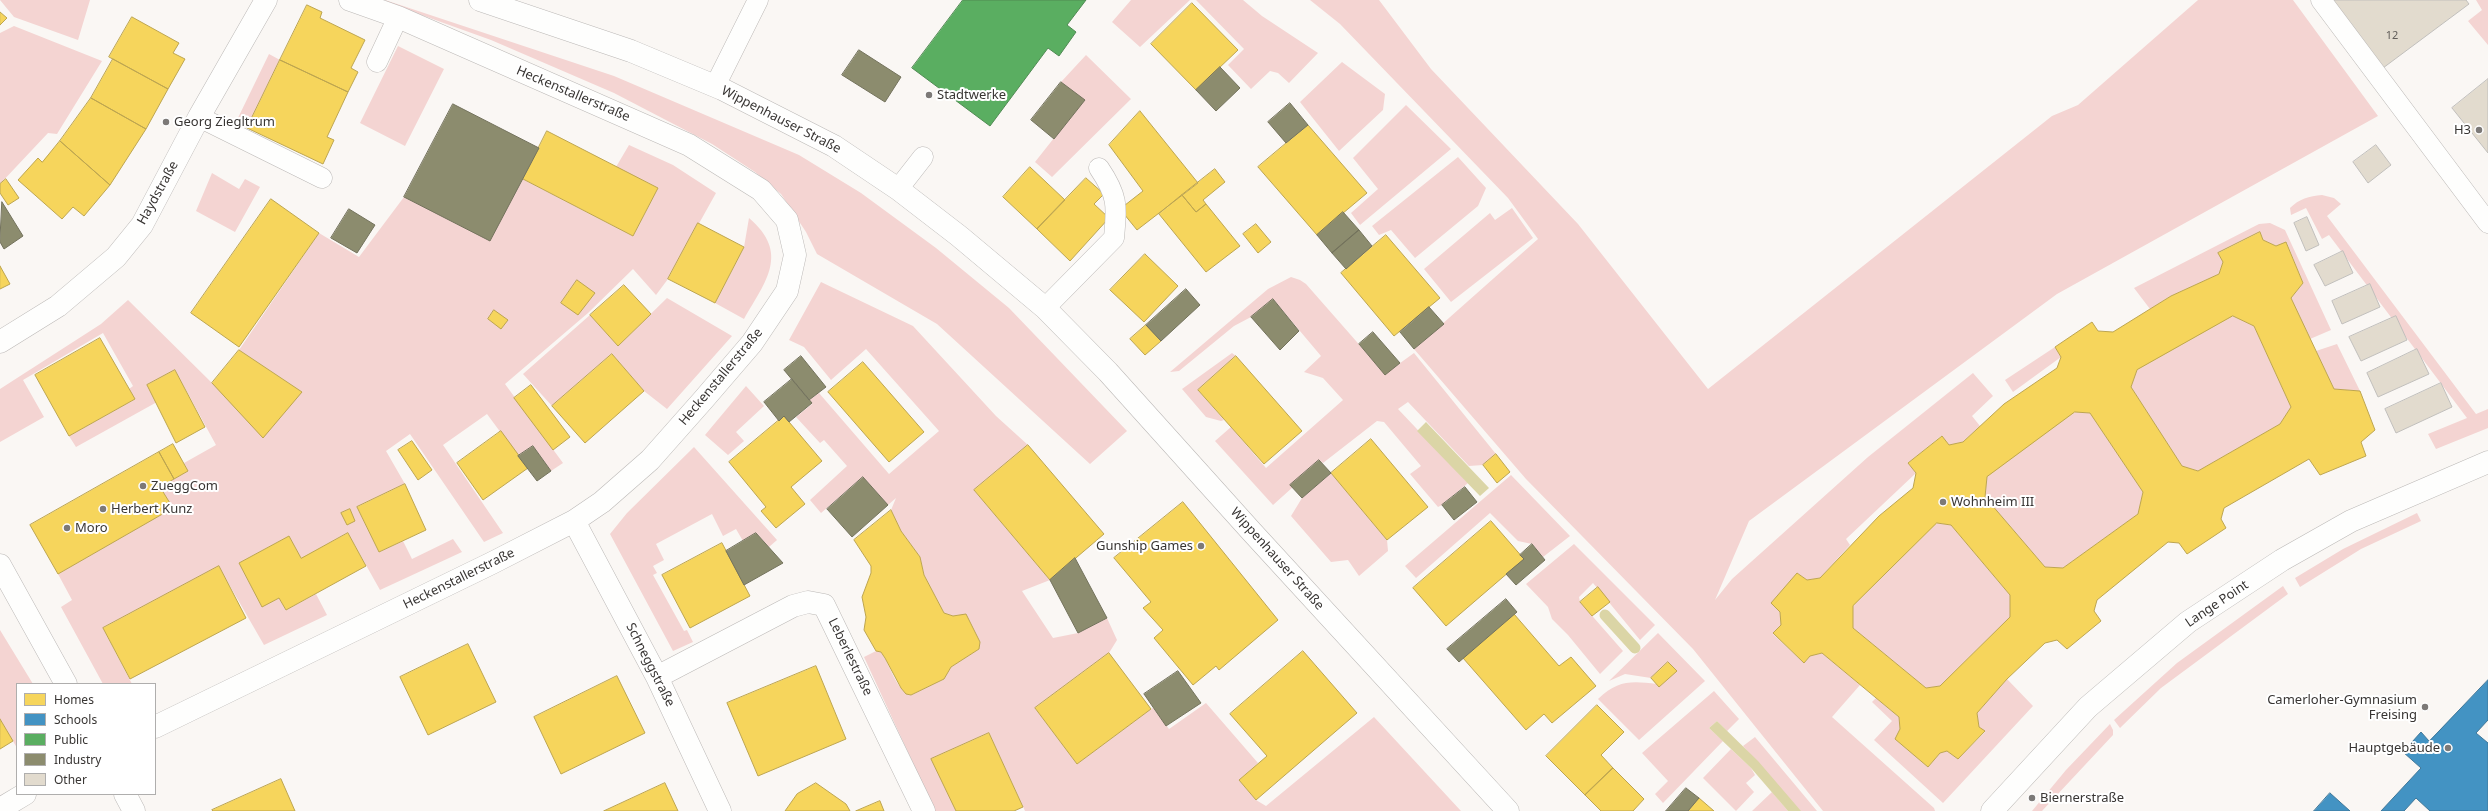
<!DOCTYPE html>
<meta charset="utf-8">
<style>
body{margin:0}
#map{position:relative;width:2488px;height:811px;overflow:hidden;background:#faf7f4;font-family:"Noto Sans",sans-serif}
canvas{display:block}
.legend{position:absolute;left:16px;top:683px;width:140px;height:112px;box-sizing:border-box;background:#fff;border:1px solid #afaead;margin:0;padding:5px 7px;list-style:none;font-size:12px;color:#383533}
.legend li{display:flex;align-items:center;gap:8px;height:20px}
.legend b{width:20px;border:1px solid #afaead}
</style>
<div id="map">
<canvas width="2488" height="811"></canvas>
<ul class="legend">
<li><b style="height:11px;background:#f6d55c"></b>Homes</li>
<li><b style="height:11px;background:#4393c3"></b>Schools</li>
<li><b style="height:11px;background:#5aae61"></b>Public</li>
<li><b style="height:11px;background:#8c8c6e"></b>Industry</li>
<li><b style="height:11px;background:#e2dbce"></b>Other</li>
</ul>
</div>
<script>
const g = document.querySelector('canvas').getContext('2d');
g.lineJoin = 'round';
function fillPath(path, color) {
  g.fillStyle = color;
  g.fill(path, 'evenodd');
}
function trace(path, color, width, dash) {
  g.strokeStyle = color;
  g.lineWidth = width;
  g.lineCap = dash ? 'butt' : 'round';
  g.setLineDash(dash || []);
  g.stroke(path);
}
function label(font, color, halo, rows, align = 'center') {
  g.font = font + ' "Noto Sans",sans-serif';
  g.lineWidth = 4;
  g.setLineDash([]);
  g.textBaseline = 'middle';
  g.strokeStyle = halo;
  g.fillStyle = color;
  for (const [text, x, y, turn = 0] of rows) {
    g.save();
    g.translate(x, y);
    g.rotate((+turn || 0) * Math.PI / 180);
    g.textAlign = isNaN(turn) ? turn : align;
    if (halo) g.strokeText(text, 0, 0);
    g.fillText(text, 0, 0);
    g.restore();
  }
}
fillPath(new Path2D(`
 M0,0H90L78,40L14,17Z
 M385,0L614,76L799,155L861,193L936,248L1009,308L1127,431L1090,464L937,324L817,254L806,232L781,194L755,172L712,144L614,93L491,40L388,3Z
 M1131,0H1190L1140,47L1112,22Z
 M1196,0H1243L1262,16L1318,53L1289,83L1278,73L1270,71L1251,89L1228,65L1244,49Z
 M1310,0H1379L1431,69L1578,224L1708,389L2052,116L2078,105L2198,0H2293L2378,116L2057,294L1749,521L1715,600L1732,579L1868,457L1973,373L1993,396L1972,416L1980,426L1963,442L1949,445L1941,436L1908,463L1916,473L1846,539L1850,545L1820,578L1807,580L1797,573L1772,603L1780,612L1781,625L1773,634L1804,663L1810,656L1822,653L1860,685L1832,717L1934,808L1935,811H1823L1693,649L1526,479L1414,349L1538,239L1508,198L1340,24Z
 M2476,0H2488V45L2468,21L2482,10Z
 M14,26L102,61L57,134L48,133L0,184V33Z
 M398,46L444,69L405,146L360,123Z
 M269,54L280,60L247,128L236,122Z
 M1086,55L1131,99L1052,177L1035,162L1084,100L1061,82Z
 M1342,62L1385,94L1383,110L1339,151L1300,102Z
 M1406,105L1451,149L1360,225L1351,213L1378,189L1353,158Z
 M629,145L673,165L716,193L668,279L656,295L633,269L588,313L505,384L563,463L551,471L533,446L518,456L487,414L443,445L503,533L484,542L410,434L386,451L405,484L357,507L379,552L403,541L412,559L453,539L462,552L380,590L348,533L301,558L289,536L239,563L262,606L279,598L286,610L316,594L327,615L264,645L219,567L103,628L132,684H103L61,607L72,600L58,574L172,508L160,487L188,471L184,463L216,445L175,370L157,402L76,447L69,436L135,399L129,389L133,386L103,333L23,380L44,417L0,442V389L101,324L128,300L212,383L302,392L239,350L319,233L359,257L404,197L523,179L633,236L658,188L616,167Z
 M1458,157L1486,188L1478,206L1415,258L1391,230L1379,235L1372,226Z
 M212,173L239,189L245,179L260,187L235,232L196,211Z
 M2322,195L2334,198L2341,204L2327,216L2476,414L2488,409V428L2436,449L2428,434L2467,418L2329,235L2322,239L2306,208L2291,215L2290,208C2299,199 2309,196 2322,195Z
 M1512,208L1533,238L1451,302L1424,269L1490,213L1495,220Z
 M749,218C790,253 766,281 744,319L715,303L744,247Z
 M2270,223L2285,230L2331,330L2310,339L2291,298L2303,283L2287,243L2276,246L2263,240L2260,232L2218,253L2223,262L2219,274L2171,296L2150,309L2134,288L2259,224Z
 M1291,277L1300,280L1306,284L1385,374L1414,353L1496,454L1483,465L1469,466L1408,402L1398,409L1468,483L1442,505L1438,507L1410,474L1421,466L1384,422L1377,421L1323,463L1319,460L1291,485L1293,487L1273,505L1215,441L1231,427L1266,468L1343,400L1323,378L1304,372L1321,356L1273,299L1251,317L1234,326L1179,371L1170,372L1268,289Z
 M821,282L913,326L996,416L1028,445L974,490L1050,580L1022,591L1053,638L1078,633L1107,618L1117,640L1109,653L1035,708L1077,764L1151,709L1153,708L1169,729L1206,703L1258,763L1239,780L1256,800L1266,806L1374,717L1461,811H1025L989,733L932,759L956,811H935L864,657L876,651L881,652C890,664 896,691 911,695L944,679L951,667L979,649L980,642L966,615L953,616L944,613L924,575L920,557L901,531L891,510L896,498L888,505L863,477L821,513L810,500L847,466L824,440L820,443L796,417L812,404L809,400L819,393L889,474L939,431L866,349L831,380L804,347L789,340Z
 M667,298L732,336L667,409L644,391L612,354L552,406L523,374L590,315L618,346Z
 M2233,316L2254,326L2291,407L2280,424L2198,471L2182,466L2131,387L2137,370Z
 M2337,344L2360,391L2334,389L2316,351Z
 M2055,347L2061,357L2013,392L2005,380Z
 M1232,353L1236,356L1198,390L1224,420L1221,421L1206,417L1182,389Z
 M746,386L764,406L736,432L744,441L728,455L705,435Z
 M2075,412L2090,413L2143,492L2138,514L2063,568L2045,567L1985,497L1987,477Z
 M694,447L777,540L769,547L756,533L743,541L736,529L723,536L712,514L656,544L664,560L653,566L657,573L653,575L684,631L687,630L693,642L673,651L610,534L627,513Z
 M1331,473L1387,540L1388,551L1359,576L1348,560L1331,562L1291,516L1302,498Z
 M1511,475L1570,536L1543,557L1532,544L1518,541L1490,513L1416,578L1405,566Z
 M2417,513L2421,521L2361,549L2300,587L2295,578L2343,549Z
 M1937,523L1951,525L2010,595V617L1940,686L1926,688L1853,628V606Z
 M1574,544L1655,625L1640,640L1593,583L1579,597L1580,602L1623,651L1600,674L1568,635L1552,619L1548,607L1526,584Z
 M2283,586L2288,594L2161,688L2120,728L2114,720L2177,663Z
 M0,630L33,684H17V748L0,719Z
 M1658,633L1705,681L1639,740L1598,699C1618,680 1631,681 1657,684L1659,687L1676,671L1668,662L1651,678L1625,674L1609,681Z
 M2007,679L2033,706L1943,803L1874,740L1892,721L1872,702L1876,698L1899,717L1900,729L1896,739L1928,767L1940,753L1947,751L1958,759L1985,732L1979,727L1977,713Z
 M1714,691L1739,719L1727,731L1717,721L1709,728L1723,741L1663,803L1655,794L1668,781L1642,753Z
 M2110,724L2113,730V735L2042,811H2032L2066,770Z
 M1755,737L1817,811H1800L1743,746Z
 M1731,749L1751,768L1755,775L1746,783L1754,792L1736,811L1703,778Z
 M1772,792L1788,811H1752Z`), '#f4d4d2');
fillPath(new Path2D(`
 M1426,422L1489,488L1480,496L1417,431Z
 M1717,721L1758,761L1801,811H1788L1751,768L1709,728Z`), '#dbd5a6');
const homes = new Path2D(`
 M1192,3L1238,50L1196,90L1151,44Z
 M307,5L322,12L320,18L365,40L351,68L358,72L348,92L280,60Z
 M0,12L7,18L0,25Z
 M132,17L179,43L173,53L185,59L168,89L109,57Z
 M113,59L168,89L146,129L91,98Z
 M280,60L348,92L327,137L334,140L323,164L247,128Z
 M91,98L146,129L110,185L60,141Z
 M1140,111L1198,183L1137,230L1120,209L1143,191L1109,145Z
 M1308,125L1367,193L1317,235L1258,167Z
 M547,131L658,188L633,236L523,179Z
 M60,141L110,185L84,216L73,207L62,219L18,180L38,158L42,162Z
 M1030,167L1065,200L1037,229L1003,197Z
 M1215,169L1225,182L1203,200L1206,204L1196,212L1182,195Z
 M1086,178L1104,194L1094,204L1109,218L1070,261L1037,229Z
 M6,179L19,198L8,205L0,193V184Z
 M1182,195L1196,212L1206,204L1240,246L1206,272L1159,214Z
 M271,199L319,233L239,347L191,313Z
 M698,223L744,247L715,303L668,279Z
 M1256,224L1271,242L1258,253L1243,234Z
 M2260,232L2263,240L2276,246L2286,242L2303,283L2291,298L2334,389L2360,391L2375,430L2361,442L2366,456L2320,475L2309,459L2224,508L2221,519L2226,528L2187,554L2179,543L2168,542L2097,600L2094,611L2101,621L2067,649L2057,640L2045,643L2007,679L1977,713L1979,727L1985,731L1958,759L1947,751L1940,753L1928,767L1895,739L1900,729L1899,717L1822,653L1810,656L1804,663L1773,633L1781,625L1780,612L1771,603L1797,573L1807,580L1820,578L1879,516L1913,488L1916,473L1908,463L1942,436L1949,445L1963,442L2004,404L2057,368L2061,357L2055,347L2092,322L2098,331L2113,332L2171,296L2219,274L2223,262L2218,253ZM2233,316L2254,326L2291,407L2280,424L2198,471L2182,466L2131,387L2137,370ZM2075,412L2090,413L2143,492L2138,514L2063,568L2045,567L1985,497L1987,477ZM1937,523L1951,525L2010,595V617L1940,686L1926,688L1853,628V606Z
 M1386,235L1440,298L1394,336L1341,273Z
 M1145,254L1178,286L1144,322L1110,290Z
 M0,266L10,284L0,289Z
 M577,280L595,293L578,315L561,303Z
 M624,285L651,314L618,346L590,315Z
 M494,310L508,320L501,329L488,319Z
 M1146,325L1161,341L1145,355L1130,339Z
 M100,338L135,399L69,436L35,375Z
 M239,350L302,392L263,438L212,383Z
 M612,354L644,391L585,443L552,406Z
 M1236,356L1302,431L1264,464L1198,390Z
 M863,362L924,432L889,462L828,392Z
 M175,370L205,427L176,443L147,385Z
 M531,385L570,437L553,450L514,398Z
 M784,416L822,461L791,487L805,504L776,528L761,511L766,507L729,462Z
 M501,431L528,468L483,500L457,463Z
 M1371,439L1428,507L1387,540L1331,473Z
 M412,441L432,470L418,480L398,450Z
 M173,444L188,471L174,479L159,452Z
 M1028,445L1104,534L1050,580L974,490Z
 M159,452L174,479L160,487L173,508L58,574L30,525Z
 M1496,454L1510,472L1497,483L1483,465Z
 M405,484L426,530L379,552L357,507Z
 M1183,502L1278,620L1219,670L1216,666L1193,685L1154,638L1163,630L1143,608L1151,602L1114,558Z
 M350,509L355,521L347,525L341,513Z
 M891,510L901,531L920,557L924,575L944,613L953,616L966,614L980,642L979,649L951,667L944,679L911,695L906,694L901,688L885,658L881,652L876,651L864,630L866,617L862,597L871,573V566L854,540Z
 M1491,521L1524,559L1446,626L1413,588Z
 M348,533L366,566L286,610L279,598L262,607L239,563L289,536L301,558Z
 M722,543L750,596L690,628L662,575Z
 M219,566L246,618L130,679L103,628Z
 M1598,587L1610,602L1592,616L1580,602Z
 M1514,614L1559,666L1571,657L1596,686L1552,723L1544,714L1526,730L1463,658Z
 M468,644L496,702L428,735L400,677Z
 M1303,651L1357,713L1256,800L1239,780L1267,756L1230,714Z
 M1109,653L1151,709L1077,764L1035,708Z
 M1668,662L1677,671L1659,687L1651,678Z
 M816,666L846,739L758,776L727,703Z
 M617,676L645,733L561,774L534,717Z
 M1597,705L1624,732L1601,755L1613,768L1585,795L1546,756Z
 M0,719L13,741L0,749Z
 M989,733L1023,807L1014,811H956L931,759Z
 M1613,768L1644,799L1633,811H1601L1585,795Z
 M281,779L295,811H213L212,810Z
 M665,783L678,811H604Z
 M816,783L846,804L850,811H785L797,794Z
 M1699,798L1714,811H1688Z
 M880,801L884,811H856Z`);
fillPath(homes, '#f6d55c');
trace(homes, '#bda550', 1);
const schools = new Path2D(`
 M2488,680V720L2476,733L2488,743V811H2430L2416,798L2404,811H2381L2421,768L2403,752L2421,732L2429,741Z
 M2330,793L2350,811H2314Z`);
fillPath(schools, '#4393c3');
trace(schools, '#407798', 1);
const public = new Path2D(`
 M963,0H1086L1067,25L1076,32L1059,56L1048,48L990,126L912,68Z`);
fillPath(public, '#5aae61');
trace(public, '#508a53', 1);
const industry = new Path2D(`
 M859,50L901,77L885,102L842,75Z
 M1220,67L1240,88L1216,111L1196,90Z
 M1061,82L1085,100L1054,139L1031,120Z
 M1290,103L1308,125L1286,143L1268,122Z
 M453,104L539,148L490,241L404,197Z
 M2,202L23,236L4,249L0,242Z
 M349,209L375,225L357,253L331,238Z
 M1343,212L1359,230L1332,253L1317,235Z
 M1359,230L1372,246L1346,269L1332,253Z
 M1186,289L1200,305L1161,341L1146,325Z
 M1273,299L1299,331L1280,350L1251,317Z
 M1429,307L1444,324L1414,349L1400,332Z
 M1373,332L1400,363L1385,375L1359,344Z
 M801,356L826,387L809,400L784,370Z
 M792,379L812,403L789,422L784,416L779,421L764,402Z
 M533,446L551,471L537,481L518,456Z
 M1319,460L1331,473L1302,498L1290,485Z
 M863,477L888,505L852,537L827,509Z
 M1465,487L1477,502L1454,520L1442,505Z
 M756,533L783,563L744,585L726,551Z
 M1532,544L1545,560L1516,585L1506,574L1524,559L1520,555Z
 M1075,558L1107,618L1078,633L1050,580Z
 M1506,599L1517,612L1459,662L1447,649Z
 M1178,671L1201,703L1166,726L1144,694Z
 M1686,788L1699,798L1688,811H1666Z`);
fillPath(industry, '#8c8c6e');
trace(industry, '#73725c', 1);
trace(new Path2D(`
 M1605,615L1635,648`), '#dbd5a6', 11);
const building = new Path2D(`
 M2332,0H2466L2469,4L2383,68Z
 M2488,79V153L2452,108Z
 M2376,145L2391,165L2368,183L2353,162Z
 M2307,217L2319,245L2306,251L2294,223Z
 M2343,251L2353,273L2325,286L2314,265Z
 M2370,284L2380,307L2342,324L2332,301Z
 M2396,316L2407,340L2361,361L2349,337Z
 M2417,349L2429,374L2378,397L2367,373Z
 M2441,383L2452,407L2396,433L2385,409Z`);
fillPath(building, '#e2dbce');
trace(building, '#c1bfbc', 1);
const service = new Path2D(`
 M2321,0L2488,223
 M377,62L398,17
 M715,86L758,0
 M199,117L322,178
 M898,189L923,157
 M1045,308L1114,238C1117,205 1118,196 1099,168`);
const minor = new Path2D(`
 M574,521L657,677L720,811
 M0,565L66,684
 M657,677L793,606L808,602L824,605L924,811
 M155,727L492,563L574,521L602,502L650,460L704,399L752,343L787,291L795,255L787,220L761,190L689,145L398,17L350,0
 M125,794L134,811
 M0,809L25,794
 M1992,811L2088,707L2188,622L2282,560L2351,521L2488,462`);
const tertiary = new Path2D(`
 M480,0L631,51L722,89L834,146L898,189L959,236L1045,308L1108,372L1251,531L1508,811`);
const secondary = new Path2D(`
 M0,342L58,306L116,257L142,225L199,117L266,0`);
trace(service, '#bbb8b6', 21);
trace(minor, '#bbb8b6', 23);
trace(tertiary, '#bbb8b6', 23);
trace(secondary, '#bbb8b6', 23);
trace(service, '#fefefd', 20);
trace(minor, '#fefefd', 22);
trace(tertiary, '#fefefd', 22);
trace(secondary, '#fefefd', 22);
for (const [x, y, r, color] of [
 [929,95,4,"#7c7977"],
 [166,122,4,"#7c7977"],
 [2479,130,4,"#7c7977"],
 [143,486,4,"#7c7977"],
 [1943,502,4,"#7c7977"],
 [103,509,4,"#7c7977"],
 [67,528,4,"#7c7977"],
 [1201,546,4,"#7c7977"],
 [2425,707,4,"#7c7977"],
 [2448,748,4,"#7c7977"],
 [2032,798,4,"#7c7977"]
]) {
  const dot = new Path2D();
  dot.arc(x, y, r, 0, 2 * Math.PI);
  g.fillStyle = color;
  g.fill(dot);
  trace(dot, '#fff', 1.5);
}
label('11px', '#625e5a', null, [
 ["12",2392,36]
]);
label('13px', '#383533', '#fff', [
 ["Heckenstallerstraße",573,94,23],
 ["Wippenhauser Straße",781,120,27],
 ["Haydstraße",158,193,-61],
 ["Heckenstallerstraße",721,377,-50],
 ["Wippenhauser Straße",1277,559,48],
 ["Heckenstallerstraße",459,579,-26],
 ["Lange Point",2217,604,-34],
 ["Leberlestraße",850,657,64],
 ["Schneggstraße",650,665,63]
]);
label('13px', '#383533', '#fff', [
 ["Stadtwerke",937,95],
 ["Georg Ziegltrum",174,122],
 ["H3",2471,130,"right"],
 ["ZueggCom",151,486],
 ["Wohnheim III",1951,502],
 ["Herbert Kunz",111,509],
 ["Moro",75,528],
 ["Gunship Games",1193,546,"right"],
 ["Camerloher-Gymnasium",2417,700,"right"],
 ["Freising",2417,715,"right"],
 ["Hauptgebäude",2440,748,"right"],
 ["Biernerstraße",2040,798]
], 'left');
</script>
